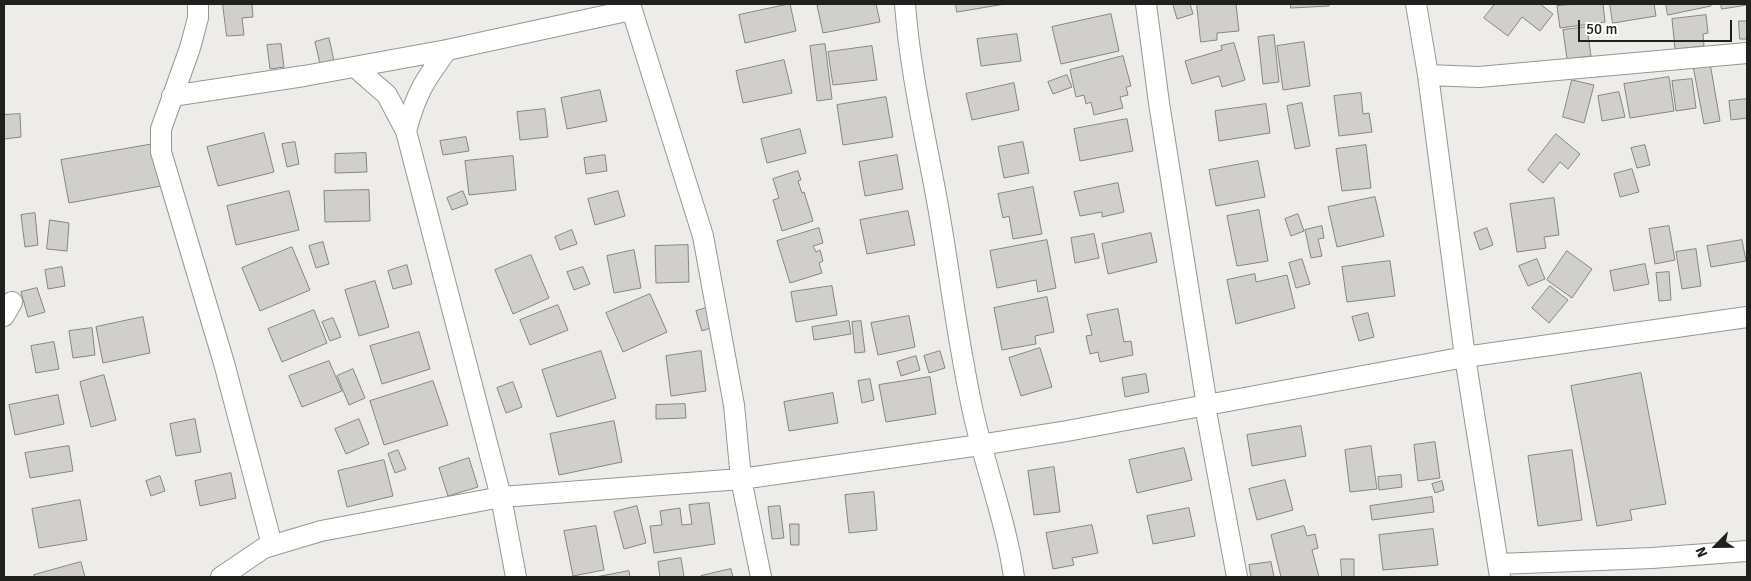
<!DOCTYPE html>
<style>
body{margin:0}
#map{position:relative;width:1751px;height:581px;overflow:hidden;background:#edece9;font-family:Signika,sans-serif}
canvas{display:block}
.frame{position:absolute;inset:0;border:5px solid #20201f;pointer-events:none}
.north{position:absolute;left:1691px;top:521px;width:50px;height:50px;-webkit-text-stroke:4px #fff;paint-order:stroke;rotate:247deg;font-size:14px;font-weight:700;line-height:20px;text-align:center;color:#20201f}
.north::after{content:'';display:block;margin:auto;width:18px;height:22px;background:#20201f;clip-path:polygon(50% 0,100% 100%,50% 72%,0 100%)}
.scale{position:absolute;left:1578px;top:20px;width:154px;height:22px;box-sizing:border-box;border:2px solid #20201f;border-top:0;padding-left:6px;font-size:15px;line-height:18px;white-space:nowrap;color:#20201f;-webkit-text-stroke:4px #fff;paint-order:stroke}
</style>
<div id="map">
<canvas width="1751" height="581"></canvas>
<div class="frame"></div>
<div class="north">N</div>
<div class="scale">50 m</div>
</div>
<script>
const g = document.querySelector('canvas').getContext('2d');
g.lineJoin = 'round';
function fillPath(path, color) {
  g.fillStyle = color;
  g.fill(path, 'evenodd');
}
function trace(path, color, width, dash) {
  g.strokeStyle = color;
  g.lineWidth = width;
  g.lineCap = dash ? 'butt' : 'round';
  g.setLineDash(dash || []);
  g.stroke(path);
}
const building = new Path2D(`
 M223,4H252L253,17L242,18L244,35L227,36Z
 M790,4L796,31L745,43L739,15Z
 M876,4L880,22L823,33L817,5Z
 M956,4H1005L957,12Z
 M1178,4H1190L1193,14L1177,19L1173,5Z
 M1197,4H1236L1239,31L1217,33V40L1201,42Z
 M1291,4H1329V6L1291,8Z
 M1495,4H1540L1553,14L1540,31L1522,17L1508,36L1484,18Z
 M1576,4H1603L1605,22L1560,28L1557,6Z
 M1610,4H1654L1656,16L1613,23Z
 M1666,4H1711V6L1668,15Z
 M1721,4H1747V5L1722,9Z
 M1111,14L1119,51L1061,64L1052,27Z
 M1706,15L1708,33L1703,34L1704,46L1675,49L1672,19Z
 M1739,21H1747V39H1740Z
 M1587,27L1591,56L1567,59L1563,30Z
 M1017,34L1021,61L981,66L977,39Z
 M1274,35L1279,82L1263,84L1258,37Z
 M329,38L334,61L320,64L315,42Z
 M1304,42L1310,86L1283,90L1277,46Z
 M1234,43L1245,80L1222,87L1219,76L1192,84L1185,61L1222,50L1221,46Z
 M281,44L284,67L270,69L267,45Z
 M825,44L832,99L817,101L810,46Z
 M872,46L877,80L833,85L828,52Z
 M1123,56L1131,86L1126,87L1128,95L1120,97L1123,108L1094,115L1091,102L1086,104L1084,95L1076,97L1070,70Z
 M784,60L792,93L743,103L736,71Z
 M1710,63L1720,121L1704,124L1693,66Z
 M1067,75L1072,87L1053,94L1048,82Z
 M1669,77L1674,111L1630,118L1624,84Z
 M1692,79L1696,108L1676,111L1672,81Z
 M1572,80L1594,85L1584,123L1563,117Z
 M1014,83L1019,110L972,120L966,94Z
 M600,90L607,121L567,129L561,98Z
 M1619,92L1625,117L1602,121L1598,96Z
 M1361,93L1363,114L1369,113L1372,132L1339,136L1334,96Z
 M886,97L893,137L843,145L837,105Z
 M1747,99V118L1731,120L1729,101Z
 M1302,103L1310,146L1295,149L1287,106Z
 M1266,104L1270,133L1219,141L1215,111Z
 M545,109L548,137L520,140L517,112Z
 M20,114L21,137L4,139V115Z
 M1127,119L1133,151L1080,161L1074,129Z
 M800,129L806,153L767,163L761,139Z
 M264,133L274,172L218,186L207,147Z
 M1556,134L1580,154L1568,169L1560,162L1543,183L1528,170Z
 M466,137L469,151L443,155L440,141Z
 M295,142L299,164L287,167L282,144Z
 M1023,142L1029,173L1004,178L998,147Z
 M154,144L161,186L69,203L61,160Z
 M1366,145L1371,188L1342,191L1336,149Z
 M1645,145L1650,165L1637,168L1631,148Z
 M366,153L367,172L335,173V154Z
 M605,155L607,171L586,174L584,158Z
 M897,155L903,189L865,196L859,162Z
 M513,156L516,190L469,195L465,161Z
 M1258,161L1265,197L1216,206L1209,170Z
 M1632,169L1639,192L1620,197L1614,174Z
 M798,171L801,180L798,181L802,193L804,192L813,221L782,231L773,200L779,198L773,179Z
 M1118,183L1124,212L1102,217V212L1080,216L1074,192Z
 M1033,187L1042,234L1013,239L1009,216L1003,218L998,194Z
 M369,190L370,221L325,222L324,191Z
 M289,191L299,230L236,245L227,206Z
 M463,191L468,204L452,210L447,198Z
 M618,191L625,216L595,225L588,199Z
 M1375,197L1384,236L1337,247L1328,207Z
 M1554,198L1559,235L1544,237L1546,248L1517,252L1510,204Z
 M1259,210L1268,261L1237,266L1227,216Z
 M908,211L915,245L867,254L860,220Z
 M35,213L38,245L25,247L21,215Z
 M1298,214L1304,231L1291,236L1285,219Z
 M50,220L69,223L67,251L47,249Z
 M1322,226L1324,238L1318,239L1322,256L1311,258L1305,230Z
 M1669,226L1675,260L1655,264L1649,229Z
 M819,228L823,243L813,246L816,252L820,250L823,261L819,263L822,273L790,283L777,241Z
 M1487,228L1493,245L1480,250L1474,233Z
 M572,230L577,244L560,250L555,237Z
 M1151,233L1157,262L1108,274L1102,244Z
 M1094,234L1099,258L1075,263L1071,238Z
 M1047,240L1056,288L1038,292L1036,280L997,288L990,251Z
 M1742,240L1746,261L1711,267L1707,246Z
 M323,242L329,264L316,268L309,246Z
 M688,245L689,282L656,283L655,246Z
 M292,247L310,290L260,311L242,268Z
 M1696,249L1701,286L1682,289L1676,252Z
 M634,250L641,288L614,293L607,256Z
 M1567,251L1592,269L1572,298L1547,280Z
 M531,255L549,298L513,314L495,270Z
 M1302,259L1310,284L1296,288L1289,263Z
 M1537,259L1545,279L1528,286L1519,266Z
 M1390,261L1395,296L1347,302L1342,267Z
 M1645,264L1649,284L1614,291L1610,271Z
 M407,265L412,284L393,289L388,271Z
 M62,267L65,286L48,289L45,270Z
 M583,267L590,284L574,290L567,272Z
 M1669,272L1671,300L1659,301L1656,273Z
 M1255,274L1256,282L1287,275L1295,308L1236,324L1227,280Z
 M375,281L389,327L359,336L345,290Z
 M832,286L837,315L796,322L791,292Z
 M1550,286L1568,300L1549,323L1532,308Z
 M37,288L45,312L28,317L21,292Z
 M650,294L667,332L623,352L606,313Z
 M1047,297L1054,332L1035,336L1036,344L1002,350L994,308Z
 M558,305L568,330L530,345L520,320Z
 M710,307L716,326L702,331L696,311Z
 M1118,309L1124,342L1131,341L1133,355L1100,362L1098,352L1090,354L1086,336L1092,335L1087,315Z
 M314,310L327,343L282,362L268,329Z
 M1368,313L1374,337L1359,341L1352,317Z
 M909,316L915,347L878,355L871,323Z
 M143,317L150,353L103,363L96,327Z
 M333,318L341,337L330,341L322,322Z
 M849,321L851,334L814,340L812,327Z
 M861,321L865,352L855,353L852,322Z
 M92,328L95,355L73,358L69,331Z
 M419,332L430,369L382,384L370,346Z
 M54,342L59,369L36,373L31,346Z
 M1040,348L1052,387L1021,396L1009,358Z
 M601,351L616,398L557,417L542,370Z
 M701,351L706,391L671,396L666,356Z
 M940,351L945,368L929,373L924,356Z
 M916,356L920,370L901,376L897,362Z
 M329,361L342,391L302,407L289,376Z
 M353,369L365,398L349,405L337,376Z
 M1641,373L1666,504L1630,510L1632,520L1597,526L1571,386Z
 M1146,374L1149,392L1125,397L1122,378Z
 M104,375L116,420L91,427L80,382Z
 M930,377L936,414L886,422L879,385Z
 M870,379L874,400L862,403L858,381Z
 M433,381L448,425L384,445L370,401Z
 M513,382L522,407L506,413L497,388Z
 M833,393L838,423L789,431L784,402Z
 M58,395L64,424L15,435L9,405Z
 M685,404L686,418L656,419V405Z
 M195,419L201,452L176,456L170,424Z
 M359,419L369,444L346,454L335,429Z
 M614,421L622,462L559,475L550,434Z
 M1301,426L1306,456L1252,466L1247,435Z
 M1435,442L1440,478L1418,481L1414,445Z
 M69,446L73,471L30,478L25,453Z
 M1371,446L1377,489L1350,492L1345,450Z
 M1184,448L1192,480L1137,493L1129,460Z
 M398,450L406,469L395,473L388,454Z
 M1572,450L1582,520L1538,526L1528,456Z
 M469,458L478,487L448,496L439,468Z
 M384,460L393,496L347,507L338,471Z
 M1054,467L1060,512L1034,515L1028,471Z
 M231,473L236,498L200,506L195,481Z
 M1401,475L1402,487L1379,490L1378,477Z
 M160,476L165,491L151,496L146,481Z
 M1285,480L1293,510L1257,520L1249,489Z
 M1442,481L1444,490L1435,493L1432,484Z
 M874,492L877,530L849,533L845,495Z
 M1432,497L1434,512L1372,520L1370,506Z
 M80,500L87,540L39,548L32,509Z
 M709,503L715,544L654,553L650,526L662,525L660,511L680,508L682,525L692,524L689,505Z
 M637,506L646,543L624,549L614,512Z
 M780,506L784,538L772,539L768,507Z
 M1189,508L1195,536L1153,544L1147,516Z
 M790,524H799V545H791Z
 M1092,525L1098,553L1072,558L1074,565L1053,569L1046,533Z
 M596,526L604,570L573,576L564,531Z
 M1304,526L1307,536L1315,534L1318,548L1312,550L1319,577H1281L1271,535Z
 M1433,529L1438,565L1383,570L1379,535Z
 M681,558L684,577H660L658,562Z
 M1341,559H1354V577H1342Z
 M81,562L85,577H34V575Z
 M1271,562L1274,577H1251L1249,565Z
 M731,569L733,577H701V576Z
 M629,571L630,577H596Z`);
fillPath(building, '#d0cfcc');
trace(building, '#868582', 1);
const minor = new Path2D(`
 M198,4V18L190,48L161,129V152L224,363L272,545
 M630,4L703,236L734,405L741,479L761,577
 M905,4C910,72 926,139 938,206C950,275 958,344 973,412C985,467 1006,521 1014,577
 M1146,4L1159,103L1207,406
 M1416,4L1428,75L1465,357L1500,577
 M355,67L387,95L406,131L501,497L516,577
 M1428,75L1479,77L1747,53
 M172,96L304,76L447,50L631,10
 M406,131C416,94 424,81 447,50
 M4,316L12,302
 M1205,406L1237,577
 M1498,564L1652,558L1747,551
 M221,577L264,548L321,531L501,497L741,479L980,445L1067,431L1465,357L1747,317`);
trace(minor, '#979693', 22);
trace(minor, '#fff', 20);
</script>
